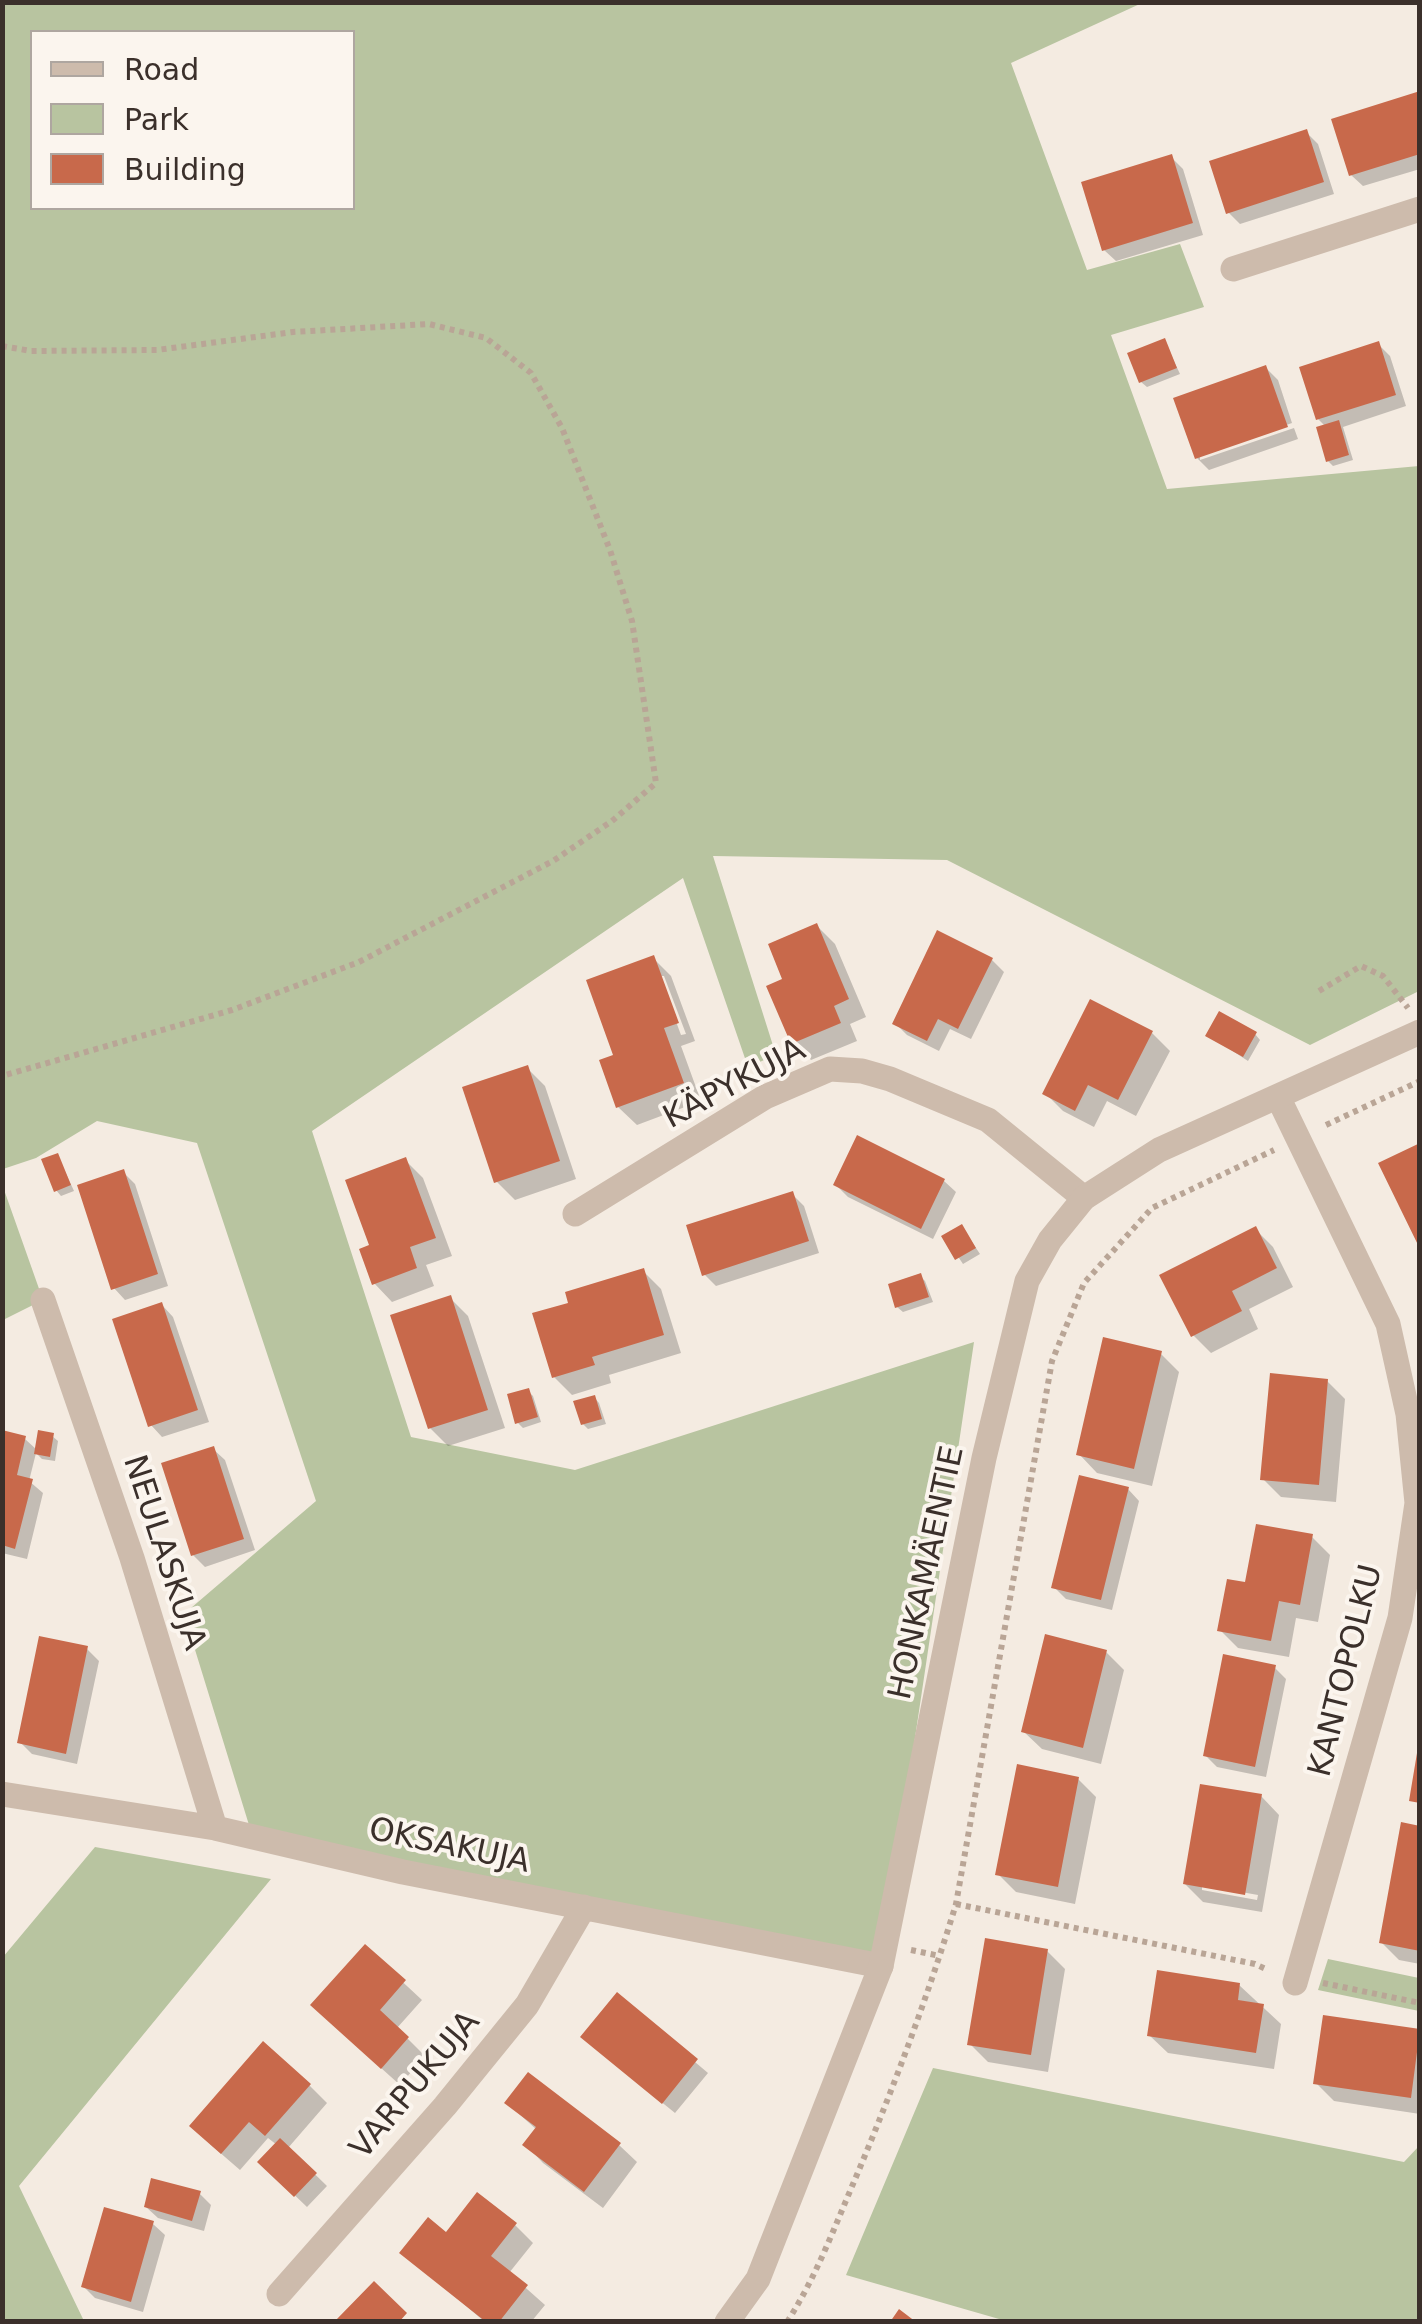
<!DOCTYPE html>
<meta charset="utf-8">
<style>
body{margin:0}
#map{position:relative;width:1422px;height:2324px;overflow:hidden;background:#f4ebe1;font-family:"DejaVu Sans",sans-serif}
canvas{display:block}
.frame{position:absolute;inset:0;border:5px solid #3b302b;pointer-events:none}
.legend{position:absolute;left:30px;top:30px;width:325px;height:180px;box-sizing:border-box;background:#fbf5ee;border:2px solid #aea6a0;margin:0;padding:12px 18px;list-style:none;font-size:30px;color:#3b302b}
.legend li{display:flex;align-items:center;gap:20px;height:50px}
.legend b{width:50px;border:2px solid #aea6a0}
</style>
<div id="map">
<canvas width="1422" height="2324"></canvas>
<div class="frame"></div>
<ul class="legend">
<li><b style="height:12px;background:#cdbbac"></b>Road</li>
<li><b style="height:28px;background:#b8c4a0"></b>Park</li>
<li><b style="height:28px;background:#c8694b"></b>Building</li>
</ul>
</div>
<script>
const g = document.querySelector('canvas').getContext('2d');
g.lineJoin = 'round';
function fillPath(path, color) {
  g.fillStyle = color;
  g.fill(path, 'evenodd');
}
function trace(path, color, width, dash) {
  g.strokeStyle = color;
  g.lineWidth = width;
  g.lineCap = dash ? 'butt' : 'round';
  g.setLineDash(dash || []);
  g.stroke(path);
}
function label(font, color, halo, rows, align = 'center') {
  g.font = font + ' "DejaVu Sans",sans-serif';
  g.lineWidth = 8;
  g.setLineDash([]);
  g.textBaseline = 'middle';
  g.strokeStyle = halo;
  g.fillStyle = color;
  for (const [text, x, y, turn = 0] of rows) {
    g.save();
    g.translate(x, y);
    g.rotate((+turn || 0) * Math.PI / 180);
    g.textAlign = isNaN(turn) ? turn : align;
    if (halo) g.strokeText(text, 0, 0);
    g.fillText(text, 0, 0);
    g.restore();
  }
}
fillPath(new Path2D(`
 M2,3H1142L1011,63L1087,270L1180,244L1204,307L1111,335L1167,489L1419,466V991L1310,1045L947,860L713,856L776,1055L748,1067L683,878L312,1131L411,1437L575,1470L974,1342L881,1966L253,1838L184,1614L316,1501L197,1143L97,1121L36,1158L3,1169ZM32,32H352V208H32Z
 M2,1184L43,1300L3,1320H2Z
 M95,1847L271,1879L19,2186L84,2321H3V1957Z
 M1328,1959L1419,1978V2011L1318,1990Z
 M933,2068L1404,2162L1419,2146V2321H1006L846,2275Z`), '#b8c4a0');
fillPath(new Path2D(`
 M1420,94V169L1363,186L1351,175Z
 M1306,132L1318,144L1334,194L1240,224L1228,212Z
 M1171,157L1183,169L1203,235L1116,261L1104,250Z
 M1164,340L1180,374L1147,387L1141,382Z
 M1378,344L1390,356L1406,406L1343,427L1353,460L1333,466L1328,461L1326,427L1318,419Z
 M1266,368L1278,380L1292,423L1200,455V460L1294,428L1298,439L1209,470L1197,458Z
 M817,926L835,944L866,1017L850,1024L857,1041L811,1060L793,1042L786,980Z
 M653,958L671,976L695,1041L681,1046L701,1101L637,1125L618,1107L616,1057ZM659,976H664L686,1034L681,1035Z
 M992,960L1004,972L971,1039L950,1029L939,1051L907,1035L895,1023Z
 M1152,1033L1170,1051L1136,1116L1107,1101L1094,1127L1063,1111L1045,1093Z
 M1255,1034L1260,1040L1248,1061L1208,1035Z
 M527,1068L545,1086L576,1179L515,1200L497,1182Z
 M58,1156L74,1191L61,1196L56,1190Z
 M405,1160L423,1178L452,1256L426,1265L434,1286L392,1302L374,1283L372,1247Z
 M123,1172L135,1184L168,1286L125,1300L114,1288Z
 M944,1181L956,1192L933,1239L848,1197L836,1185Z
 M792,1194L804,1206L819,1253L716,1286L704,1274Z
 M962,1227L980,1254L963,1264L945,1237Z
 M1255,1229L1273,1247L1293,1287L1249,1309L1258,1329L1211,1353L1193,1335Z
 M643,1271L661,1289L681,1353L609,1375L611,1383L572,1395L554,1377L571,1304Z
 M920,1276L925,1281L933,1302L903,1312L897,1307Z
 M450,1298L468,1316L505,1428L448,1446L430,1428Z
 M162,1305L173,1317L209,1422L162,1437L151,1425Z
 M1161,1354L1179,1372L1152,1486L1097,1473L1079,1454Z
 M1327,1381L1345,1399L1336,1502L1281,1497L1263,1479Z
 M528,1391L533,1396L541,1422L523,1428L517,1422Z
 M594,1397L599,1403L606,1424L588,1429L583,1424Z
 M2,1433L25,1439L37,1450L52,1436L58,1441L55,1461L42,1459L36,1453L29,1481L43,1493L27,1559L2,1553Z
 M213,1449L225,1460L255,1550L205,1567L193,1555Z
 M1128,1489L1139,1501L1112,1610L1066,1599L1054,1587Z
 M1312,1537L1330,1555L1318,1622L1296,1618L1289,1657L1238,1648L1220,1630L1247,1585Z
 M87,1649L99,1661L77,1764L32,1754L20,1742Z
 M1106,1652L1124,1670L1101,1764L1042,1749L1023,1731Z
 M1274,1667L1286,1679L1266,1777L1217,1767L1205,1755Z
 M1078,1779L1096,1797L1075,1904L1016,1892L998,1874Z
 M1261,1796L1279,1815L1262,1912L1203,1902L1185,1884ZM1202,1885L1258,1895L1257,1900L1202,1890Z
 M1420,1828V1964L1399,1960L1381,1942Z
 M365,1947L422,2000L397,2028L425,2056L400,2085L331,2023Z
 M1047,1951L1065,1969L1048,2072L988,2062L970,2044Z
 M1239,1985L1281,2024L1274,2069L1168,2053L1149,2035Z
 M617,1996L708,2073L675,2113L595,2048Z
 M1420,2032V2114L1334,2101L1316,2083Z
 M309,2085L327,2103L288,2148L327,2186L307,2207L260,2162L277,2145L268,2138L240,2170L210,2144Z
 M507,2103L619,2145L637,2162L603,2208L543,2163L526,2145L537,2130Z
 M199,2193L211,2205L204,2231L158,2218L146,2207Z
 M153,2224L165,2235L143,2312L95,2298L83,2286Z
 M515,2225L533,2243L509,2273L545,2305L531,2322H485L402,2252L446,2235Z`), '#0003');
fillPath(new Path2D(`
 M1420,91V154L1349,176L1331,119Z
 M1307,129L1324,182L1226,214L1209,161Z
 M1172,154L1193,223L1102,251L1081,182Z
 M1165,338L1177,368L1139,383L1127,353Z
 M1379,341L1396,395L1316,420L1299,367Z
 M1266,365L1288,427L1195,459L1173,398Z
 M1339,420L1349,455L1326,462L1316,427Z
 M817,923L849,999L834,1006L841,1023L791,1044L766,986L782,979L768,944Z
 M937,930L993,958L958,1029L938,1019L927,1041L892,1024Z
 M654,955L679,1023L664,1028L684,1083L616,1108L599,1060L613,1055L586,980Z
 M1090,999L1153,1031L1118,1100L1088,1085L1075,1111L1042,1094Z
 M1219,1011L1257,1032L1243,1057L1205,1036Z
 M528,1065L560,1161L494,1183L462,1087Z
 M857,1135L945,1179L921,1229L833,1185Z
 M1420,1143V1249L1378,1163Z
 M58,1153L71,1185L54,1192L41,1159Z
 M406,1157L436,1238L410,1247L417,1268L372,1285L359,1249L369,1245L345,1180Z
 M124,1169L158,1274L111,1290L77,1185Z
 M793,1191L809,1241L702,1276L686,1225Z
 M962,1224L976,1248L955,1260L941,1236Z
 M1256,1226L1277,1268L1232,1291L1242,1311L1191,1337L1159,1275Z
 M644,1268L664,1335L592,1357L595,1365L552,1378L532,1313L568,1303L565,1292Z
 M921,1273L929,1297L895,1308L888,1284Z
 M451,1295L488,1410L428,1429L390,1315Z
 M162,1302L198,1410L148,1427L112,1319Z
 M1103,1337L1162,1351L1134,1469L1076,1455Z
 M1270,1373L1328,1379L1319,1485L1260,1480Z
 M529,1388L538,1417L515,1424L507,1394Z
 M595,1395L602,1419L581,1425L573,1401Z
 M2,1430L26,1436L17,1475L33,1479L15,1549L2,1545Z
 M38,1430L54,1433L50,1457L34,1454Z
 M214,1446L244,1539L191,1556L161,1463Z
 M1079,1475L1129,1487L1101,1600L1051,1588Z
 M1256,1524L1313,1534L1300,1605L1279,1601L1271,1641L1217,1631L1227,1579L1245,1582Z
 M1045,1634L1107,1650L1083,1748L1021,1732Z
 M39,1636L88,1646L66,1754L17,1743Z
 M1223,1654L1276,1665L1255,1767L1203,1756Z
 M1417,1753H1420V1803L1409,1801Z
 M1017,1764L1079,1777L1058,1887L995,1875Z
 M1200,1784L1262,1794L1245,1895L1183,1884Z
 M1401,1822L1420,1826V1951L1379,1943Z
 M985,1938L1048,1949L1031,2055L967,2045Z
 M365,1944L406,1980L380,2010L409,2037L381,2069L310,2005Z
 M1157,1970L1240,1983L1238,2000L1264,2004L1256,2053L1147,2036Z
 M617,1992L698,2059L662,2104L580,2037Z
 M1323,2015L1420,2029L1411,2098L1313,2084Z
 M263,2041L311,2084L265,2136L249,2122L221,2154L189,2126Z
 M528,2072L621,2143L584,2192L522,2145L536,2127L504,2103Z
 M280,2138L317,2173L294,2197L257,2162Z
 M151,2178L201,2191L192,2221L144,2207Z
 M477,2192L517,2223L491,2256L528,2285L499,2322H486L399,2253L428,2217L446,2232Z
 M104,2207L154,2221L131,2302L81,2287Z
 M374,2281L407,2313L399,2322H338L336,2320Z
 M899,2309L916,2322H890Z`), '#c8694b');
trace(new Path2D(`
 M2,346L31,351L157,350L293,332L429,324L486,338L531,373L562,428L610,550L632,621L656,783L612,821L553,861L359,962L232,1010L2,1076
 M1319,991L1361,966L1383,976L1408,1008
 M1326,1125L1420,1081
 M956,1904L1255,1964L1268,1970
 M911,1950L940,1956
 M1323,1983L1420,2003
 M787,2322C815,2279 833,2231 853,2184C892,2092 927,1999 956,1904L1052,1361L1084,1283L1152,1208L1274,1150`), '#b9a596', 6, [5, 5]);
trace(new Path2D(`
 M1233,269L1420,209
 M1278,1097L1388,1324L1408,1414L1417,1503L1400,1618L1295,1983
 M575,1214L765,1097L830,1069L862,1071L890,1079L988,1120L1084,1198
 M43,1300L132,1558L215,1828
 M2,1794L215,1828L403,1872L881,1966
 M279,2294L445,2106L527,2005L584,1907`), '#cdbbac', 25);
trace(new Path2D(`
 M727,2322L758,2279L881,1966L984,1458L1027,1281L1050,1240L1084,1198L1159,1150L1420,1032`), '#cdbbac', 25);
label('32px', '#3b302b', '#fbf5ee', [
 ["KÄPYKUJA",735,1085,-28],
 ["NEULASKUJA",163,1553,72],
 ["HONKAMÄENTIE",928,1573,-78],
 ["KANTOPOLKU",1347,1671,-76],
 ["OKSAKUJA",449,1847,12],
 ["VARPUKUJA",416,2086,-50]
]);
</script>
